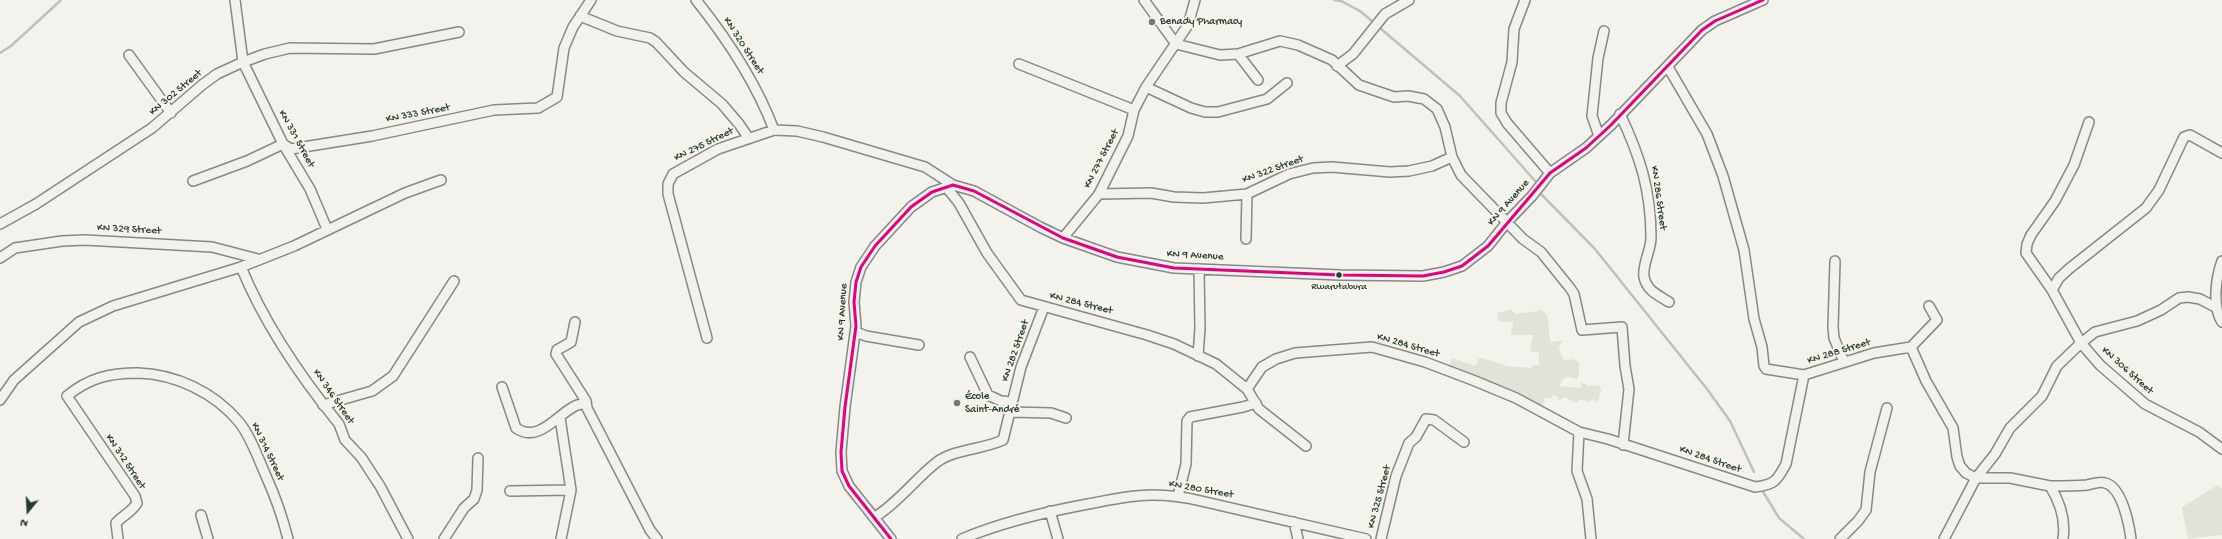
<!DOCTYPE html>
<meta charset="utf-8">
<style>
body{margin:0}
#map{position:relative;width:2222px;height:539px;overflow:hidden;background:#f4f2ec;font-family:"Gochi Hand",sans-serif}
canvas{display:block}
.north{position:absolute;left:8px;top:491px;width:40px;height:40px;-webkit-text-stroke:3px #f7f3e8;paint-order:stroke;rotate:198deg;font-size:11px;font-weight:700;line-height:16px;text-align:center;color:#1f3d34}
.north::after{content:'';display:block;margin:auto;width:14px;height:18px;background:#1f3d34;clip-path:polygon(50% 0,100% 100%,50% 72%,0 100%)}
</style>
<div id="map">
<canvas width="2222" height="539"></canvas>
<div class="north">N</div>
</div>
<script>
const g = document.querySelector('canvas').getContext('2d');
g.lineJoin = 'round';
function fillPath(path, color) {
  g.fillStyle = color;
  g.fill(path, 'evenodd');
}
function trace(path, color, width, dash) {
  g.strokeStyle = color;
  g.lineWidth = width;
  g.lineCap = dash ? 'butt' : 'round';
  g.setLineDash(dash || []);
  g.stroke(path);
}
function label(font, color, halo, rows, align = 'center') {
  g.font = font + ' "Gochi Hand",sans-serif';
  g.lineWidth = 4;
  g.setLineDash([]);
  g.textBaseline = 'middle';
  g.strokeStyle = halo;
  g.fillStyle = color;
  for (const [text, x, y, turn = 0] of rows) {
    g.save();
    g.translate(x, y);
    g.rotate((+turn || 0) * Math.PI / 180);
    g.textAlign = isNaN(turn) ? turn : align;
    if (halo) g.strokeText(text, 0, 0);
    g.fillText(text, 0, 0);
    g.restore();
  }
}
fillPath(new Path2D(`
 M1511,309L1515,314L1538,311V309C1554,314 1546,329 1551,342L1563,340L1559,347L1561,355L1565,361L1573,359L1579,362V376L1576,379L1568,377L1563,379L1559,386L1581,388V382L1588,386L1599,385L1601,391L1598,402L1593,399L1589,402L1581,399L1576,403L1565,397L1559,400L1557,396L1552,395V398H1544L1542,411L1448,368L1452,358L1476,366L1478,359L1482,358L1508,366L1531,368L1534,365H1539V353L1530,351L1533,335H1511L1513,322L1498,321L1497,313Z
 M2218,485L2222,489V535L2188,539L2182,507Z`), '#e2e2d9');
trace(new Path2D(`
 M1334,0L1341,1L1360,11L1460,96L1536,182
 M0,53L11,46L61,0
 M1541,194L1595,249L1707,389L1730,421L1754,472
 M1762,490L1779,518L1804,539`), '#bcc2b9', 2.5);
const street = new Path2D(`
 M235,0L243,62L283,144L310,189L327,229
 M696,0C728,40 756,82 774,130
 M1144,0L1176,44L1220,55L1238,54L1280,41L1298,45L1332,60L1359,85L1394,97L1408,96L1424,99L1437,109L1445,127L1452,157L1461,175L1523,239L1541,252L1570,288L1574,294L1582,330L1622,327L1625,366L1629,389L1623,445
 M1525,0L1514,29L1512,62L1501,103V113L1507,123L1550,173
 M580,16L617,31L650,38L656,42L684,72L722,104L739,124L748,137
 M1238,54L1258,80
 M129,55L171,113
 M1019,64L1134,110
 M1337,66L1353,54L1385,14L1409,0
 M1668,67L1707,134L1723,176L1744,250L1754,319L1762,347L1764,366L1766,369L1804,375L1874,353L1911,347L1926,381L1953,428L1957,457L1960,466L1966,473L1976,478H2010L2050,486C2060,502 2066,519 2063,539
 M1146,87L1191,108L1205,112H1218L1267,99L1287,83
 M1620,114C1640,156 1651,190 1651,238C1651,250 1642,265 1644,277C1647,291 1658,295 1669,302
 M2089,122L2074,165L2055,201L2031,235L2027,244L2026,253L2052,290L2081,343L2100,365L2145,404L2199,432L2222,449
 M1599,136L1592,116L1598,58L1604,31
 M193,181L247,161L283,144L291,149L372,136L494,110L538,108L557,97L564,48L573,27L591,0
 M946,187L959,203L987,253L1021,300L1147,335L1174,344L1216,364L1247,389L1259,409L1306,446
 M1099,194L1151,193L1174,197L1203,198L1247,194L1289,174L1313,168L1332,167L1390,172L1409,171L1432,166L1452,157
 M0,224L36,204L152,128L202,85L217,74L243,62L265,54L290,48L374,49L459,32
 M1063,238L1099,194L1128,136L1134,110L1146,87L1188,25L1195,0
 M1246,239L1247,194
 M0,258L15,248L62,241L85,240L212,247L258,259
 M1835,261L1833,327L1834,338L1844,362
 M2222,261C2216,277 2212,307 2222,322
 M241,267C265,325 299,375 339,424L345,440L361,457L380,486L408,539
 M2052,290L2059,278L2070,268L2146,208L2159,190L2184,137L2190,135L2222,153
 M575,322L571,342L557,350L556,354L586,401
 M856,332L866,336L919,345
 M707,338L668,194V184L673,174L718,149L774,130L797,131L823,137L925,167L953,185
 M1911,347L1937,320L1929,306
 M1198,356L1200,328L1199,269
 M970,357L988,395L1001,401L1012,402
 M502,387L516,428C538,444 558,414 575,406C579,404 582,405 586,401L587,408L650,530L657,539
 M1247,389L1262,367L1276,359L1295,353L1372,347L1425,362L1475,381L1516,398L1579,432L1608,439L1755,487C1774,485 1777,481 1786,464L1804,375
 M0,400L14,380L79,322L113,306L241,267L294,246L405,193L441,180
 M323,405L372,391L393,376L454,281
 M1010,412L1051,413L1066,418
 M560,418L571,490L561,539
 M1579,432L1577,471L1587,499L1591,539
 M2050,486C2062,486 2074,486 2087,485C2092,484 2100,481 2105,483C2122,487 2129,524 2131,539
 M510,491L571,490
 M1178,496L1186,464L1187,421L1190,417L1243,407L1256,403
 M1050,511L1058,539
 M201,515L208,539
 M875,517C899,502 915,479 937,462C954,449 985,449 1003,440L1021,367L1044,307
 M1294,522L1298,539
 M118,539L116,523C122,516 132,512 137,503L135,496L67,396C89,378 109,373 138,373C175,374 214,392 239,422C251,437 258,458 266,476C276,498 282,515 288,539
 M444,539L464,508L474,499L477,490L478,458
 M891,539L849,486L842,471L841,452L845,407L856,326L854,302L856,282L861,267L875,246L911,207L932,192L953,185L974,191L1040,227L1063,238L1117,257L1174,268L1340,275L1423,276L1444,272L1462,266L1488,246L1507,222L1532,196L1550,173L1586,148L1611,125L1702,30L1715,21L1763,0
 M962,539C1002,522 1045,512 1088,504C1109,500 1130,495 1152,495C1169,495 1185,497 1201,501L1366,539
 M1381,539L1396,476L1409,443L1416,437L1426,419L1434,420L1464,442
 M1840,539L1858,521L1866,510L1870,472L1887,408
 M1944,539L1976,478L1995,454L2010,428L2042,396L2057,366L2081,343L2095,332L2137,321L2161,310L2179,298L2188,297L2200,299L2217,308`);
trace(street, '#848985', 12);
trace(street, '#f2f1ed', 9);
trace(new Path2D(`
 M891,539L849,486L842,471L841,452L845,407L856,326L854,302L856,282L861,267L875,246L911,207L932,192L953,185L974,191L1063,238L1117,257L1174,268L1340,275L1423,276L1444,272L1462,266L1488,246L1550,173L1586,148L1611,125L1702,30L1715,21L1763,0`), '#e5007d', 3);
for (const [x, y, r, color] of [
 [1152,22,4,"#6a7c74"],
 [1339,275,3.5,"#1f3d34"],
 [957,403,4,"#6a7c74"]
]) {
  const dot = new Path2D();
  dot.arc(x, y, r, 0, 2 * Math.PI);
  g.fillStyle = color;
  g.fill(dot);
  trace(dot, '#f7f3e8', 1.5);
}
label('10px', '#1f3d34', '#f7f3e8', [
 ["Rwarutabura",1339,287]
]);
label('11px', '#1f3d34', '#f7f3e8', [
 ["Benady Pharmacy",1160,22],
 ["École",965,397],
 ["Saint-André",965,410]
], 'left');
label('11px', '#1f3d34', '#f7f3e8', [
 ["KN 320 Street",743,46,57],
 ["KN 302 Street",176,93,-40],
 ["KN 333 Street",418,114,-11],
 ["KN 331 Street",296,139,61],
 ["KN 275 Street",704,145,-26],
 ["KN 277 Street",1102,159,-63],
 ["KN 322 Street",1273,170,-20],
 ["KN 286 Street",1658,198,82],
 ["KN 9 Avenue",1509,203,-49],
 ["KN 329 Street",129,230,3],
 ["KN 9 Avenue",1195,256,3],
 ["KN 284 Street",1081,304,14],
 ["KN 9 Avenue",843,312,-87],
 ["KN 284 Street",1408,346,16],
 ["KN 282 Street",1016,351,-71],
 ["KN 288 Street",1839,352,-17],
 ["KN 306 Street",2127,371,42],
 ["KN 346 Street",333,397,55],
 ["KN 314 Street",267,452,64],
 ["KN 284 Street",1710,460,19],
 ["KN 312 Street",125,462,56],
 ["KN 280 Street",1201,490,10],
 ["KN 325 Street",1380,497,-75]
]);
</script>
